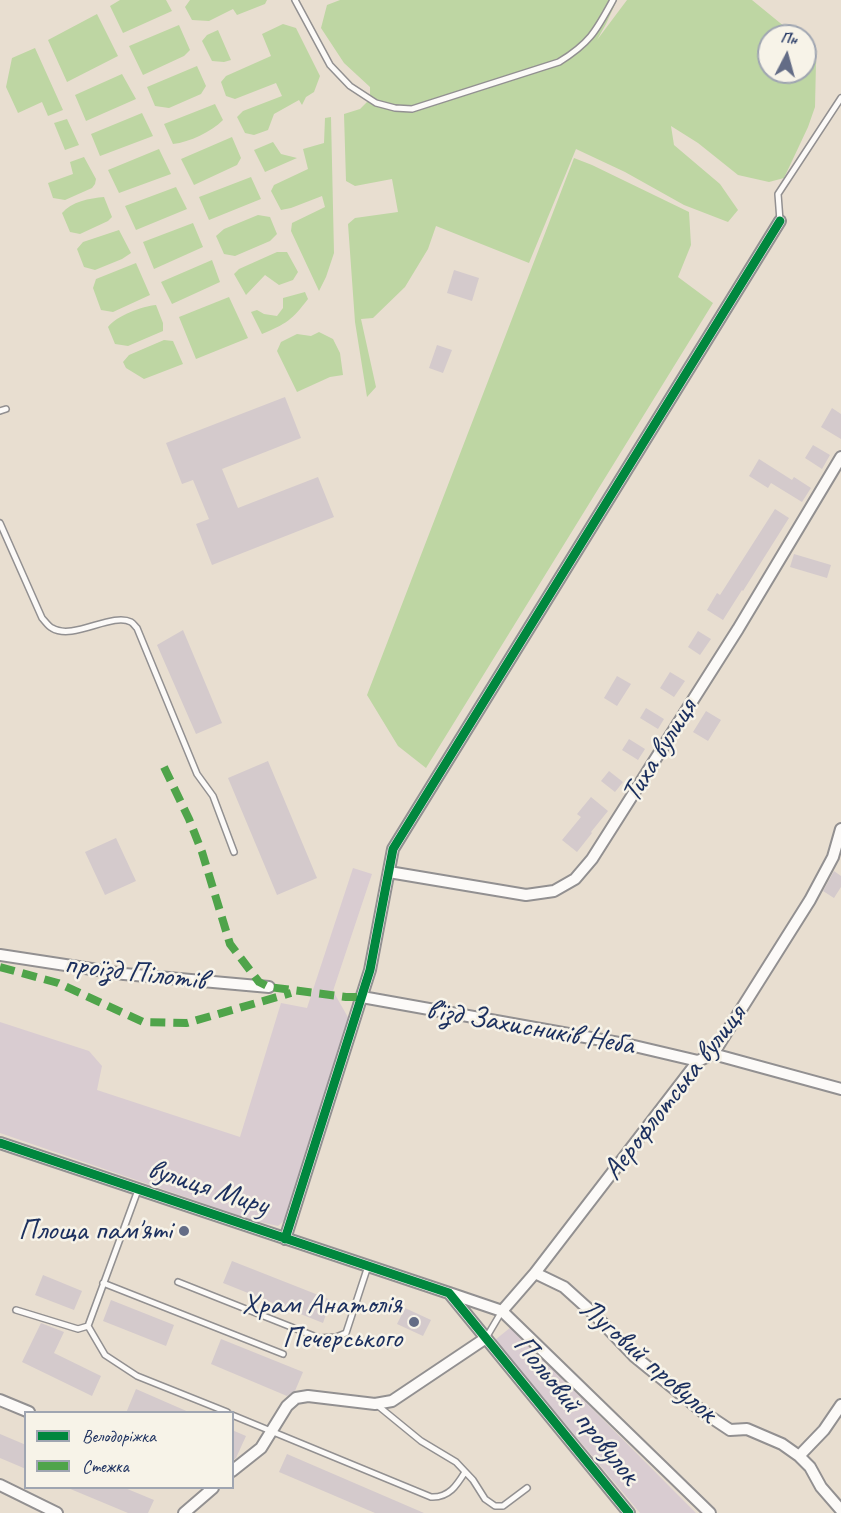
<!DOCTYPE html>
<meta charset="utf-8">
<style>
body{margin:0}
#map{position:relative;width:841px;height:1513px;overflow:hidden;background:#e8ded0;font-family:Caveat,sans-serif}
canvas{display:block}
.legend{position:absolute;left:24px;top:1411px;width:210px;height:78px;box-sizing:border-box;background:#f7f3e8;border:2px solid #9fa5b1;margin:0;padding:8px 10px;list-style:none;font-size:18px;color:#1b2f5e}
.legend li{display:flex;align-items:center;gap:12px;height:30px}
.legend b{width:30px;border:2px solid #9fa5b1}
.north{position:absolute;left:757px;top:24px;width:60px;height:60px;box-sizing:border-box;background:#f7f3e8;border:2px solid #9fa5b1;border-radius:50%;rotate:6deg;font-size:16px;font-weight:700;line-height:24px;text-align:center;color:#1b2f5e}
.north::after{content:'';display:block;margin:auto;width:21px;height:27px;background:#636c86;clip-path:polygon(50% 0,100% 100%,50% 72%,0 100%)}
</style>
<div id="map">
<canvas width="841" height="1513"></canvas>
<ul class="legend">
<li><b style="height:8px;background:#00873e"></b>Велодоріжка</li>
<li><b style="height:8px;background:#4fa44a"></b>Стежка</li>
</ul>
<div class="north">Пн</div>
</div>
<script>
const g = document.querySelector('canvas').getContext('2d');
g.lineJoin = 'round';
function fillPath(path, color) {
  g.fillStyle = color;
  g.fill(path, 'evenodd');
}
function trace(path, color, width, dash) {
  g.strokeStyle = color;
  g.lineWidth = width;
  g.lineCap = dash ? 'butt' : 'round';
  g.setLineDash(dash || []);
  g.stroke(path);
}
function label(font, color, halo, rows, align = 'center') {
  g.font = font + ' Caveat,sans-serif';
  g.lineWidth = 5;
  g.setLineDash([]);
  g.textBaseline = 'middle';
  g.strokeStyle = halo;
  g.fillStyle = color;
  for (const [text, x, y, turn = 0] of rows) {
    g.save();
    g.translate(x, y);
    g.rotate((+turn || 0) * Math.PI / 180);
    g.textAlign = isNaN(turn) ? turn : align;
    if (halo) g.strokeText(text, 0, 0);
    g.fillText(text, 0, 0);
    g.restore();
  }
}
fillPath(new Path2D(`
 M353,868L372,874L333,991L349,1019L286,1219L278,1226L255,1221L0,1133V1022L89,1051L102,1066L97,1090L240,1137L281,1003L307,1008Z
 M511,1327L671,1488L696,1513H640L495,1340Z`), '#d9ccd1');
fillPath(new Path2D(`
 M120,0H166L172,11L123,33L110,6Z
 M190,0H267L265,4L237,15L233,9L209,21L192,20L185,7Z
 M340,0H617L606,24L597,40L627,0H752L796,36H769V72H805V47L816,62L815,107L808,127L784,178L769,182L738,175L698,143L671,126L674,145L720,184L738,210L728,222L684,205L625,172L576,149L529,263L436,226L428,249L405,287L373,318L361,319L376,387L367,397L355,322L348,224L355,218L398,212L392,179L355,186L346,181L344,114L360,109L370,99V87L344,63L321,28L327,5Z
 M97,14L118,56L67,82L48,40Z
 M283,24L296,28L320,76L314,92L306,97L302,105L299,100L274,114L268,130L254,135L245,133L237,117L243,111L282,96L276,83L235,99L226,96L221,82L226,76L271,56L262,34Z
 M179,25L190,50L184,56L143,75L129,46Z
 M218,30L231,60L224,62L212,61L202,41L207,35Z
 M35,48L63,110L48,116L42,102L18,113L6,87L12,58Z
 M197,66L206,86L201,94L169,108L155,106L147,87Z
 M122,74L136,99L86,121L75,95Z
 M215,104L223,120C211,132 190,142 173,144L164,124Z
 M142,113L153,136L100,156L91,134Z
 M331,117L334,253L326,277L319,291L291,231L292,223L325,207L322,196L291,208L281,210L271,191L274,185L308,169L303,149L324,143L325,118Z
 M67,119L79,145L65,150L54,123Z
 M232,137L241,158L237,165L194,185L181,159Z
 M273,142L281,154L297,158L265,172L254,150Z
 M159,149L171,174L119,193L108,170Z
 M84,157L96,179L95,184L92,188L65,200L53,198L48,183L73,174L70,162Z
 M574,158L592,165L689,212L691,245L678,277L713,303L426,768L398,746L367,695Z
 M251,177L261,199L209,220L199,197Z
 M176,187L187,209L136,230L125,206Z
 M104,197L112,217L108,221L80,234L70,232L62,213C71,202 90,198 104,197Z
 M258,215L270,217L277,234L270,241L235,256L224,254L216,236L224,229Z
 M193,223L203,247L154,269L143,242Z
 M119,230L131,253L122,259L95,270L84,267L77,249L83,242Z
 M277,252H287L298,272L293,280L279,285L265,275L246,295L234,274L239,269Z
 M212,260L220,282L172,304L161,282Z
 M136,263L150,295L113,312L101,310L93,288L96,279Z
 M305,292L308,299C292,320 286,324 262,334L251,312L257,310L264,314L277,316L283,308V298Z
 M229,297L248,338L196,359L179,317Z
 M156,305L163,323V331L128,346L115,344L108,327C116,316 143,306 156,305Z
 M319,332L333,339L340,353L343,375L330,377L297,392L277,351L281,342L297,334L311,336Z
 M164,340L173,341L183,364L144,379L126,368L123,362L129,355Z`), '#bed6a3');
fillPath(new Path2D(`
 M454,270L479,278L472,301L447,293Z
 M437,345L452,350L443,373L429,368Z
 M285,397L301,438L222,469L238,508L318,477L334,517L212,565L196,524L209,519L193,480L182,484L166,443Z
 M832,408L841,414V439L821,427Z
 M813,445L830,455L822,469L805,458Z
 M759,459L792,480L794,477L811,488L802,502L771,483L768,488L749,476Z
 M775,509L789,518L743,591L742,590L723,620L707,610L717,593L720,595Z
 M794,554L831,565L827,578L790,567Z
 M183,630L222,723L196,734L157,645Z
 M698,631L711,639L700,655L688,647Z
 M670,672L685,681L674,697L660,688Z
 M617,676L631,684L617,706L604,698Z
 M646,708L664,719L658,729L640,718Z
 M706,711L721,720L708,741L693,732Z
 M629,739L645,749L638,760L622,750Z
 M268,761L317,878L277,895L228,778Z
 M609,771L623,782L615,792L601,781Z
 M591,797L608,811L591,832L592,833L577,852L562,840L581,817L577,814Z
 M116,838L136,881L105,895L85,852Z
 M834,871L841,876V887L834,898L823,891Z
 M232,1261L331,1300L323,1323L223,1283Z
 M43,1275L82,1291L74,1310L35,1295Z
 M111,1300L174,1325L166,1346L103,1321Z
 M405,1308L431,1320L423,1336L397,1324Z
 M41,1323L64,1332L54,1353L101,1376L92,1396L22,1362Z
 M221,1339L303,1372L295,1391L287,1396L211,1364Z
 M136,1389L191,1413H126Z
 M232,1430L246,1436L236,1458L232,1461Z
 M0,1434L26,1445V1469L0,1458Z
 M287,1454L424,1513H375L279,1472Z
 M68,1488H125L154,1500L148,1513H128Z`), '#d4cacc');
const service = new Path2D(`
 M295,0L330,65L350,86L376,103L395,108L412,109L559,62C590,43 596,31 613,0
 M780,221L778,194L841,98
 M0,411L6,409
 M0,523L42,618C45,621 48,626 52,628C73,641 112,612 131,622C133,623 135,626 137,628L197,774L213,796L234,852
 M178,1282L319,1338L336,1337L346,1333L368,1266
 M103,1283L283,1354
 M16,1310L78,1329L88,1326L138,1190
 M88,1326L105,1355L137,1376L227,1412
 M486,1338L502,1311
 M377,1405L421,1441L456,1462L473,1480L485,1499L495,1506H503L527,1488
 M232,1415L431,1497C449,1498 457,1485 465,1472`);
const minor = new Path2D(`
 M389,872L526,895L554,891L575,879L592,859L738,629L841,457
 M0,955L124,974L269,987
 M362,997L630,1045L698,1061
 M713,1054L841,1089
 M0,1143L449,1293L629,1513
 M285,1239L370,970L393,849L780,221
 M535,1273L564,1287L595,1315L634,1356L703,1412L730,1430L747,1429L782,1444L799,1456L810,1467L821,1487L841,1510
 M449,1293L502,1311L710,1513
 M502,1311L535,1273L698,1061L713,1054L810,900L833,857L841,829
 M0,1400L29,1412
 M799,1456L824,1430L841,1405
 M232,1471L261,1448L287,1406L296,1398L308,1396L375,1404L392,1401L486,1338
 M0,1485L57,1513
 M184,1513L213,1488`);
trace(service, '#929091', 8);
trace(minor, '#929091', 14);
trace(service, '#fcfaf8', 5);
trace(minor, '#fcfaf8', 10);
trace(new Path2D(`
 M164,767L189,819L202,852L230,944L259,982L269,987L346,997H362
 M0,967L58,983L143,1022L187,1023L291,993`), '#4fa44a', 8, [15, 8]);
trace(new Path2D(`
 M0,1143L449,1293L629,1513
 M285,1239L370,970L393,849L780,221`), '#00873e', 9);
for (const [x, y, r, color] of [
 [184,1231,6,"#636c86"],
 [414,1322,6,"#636c86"]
]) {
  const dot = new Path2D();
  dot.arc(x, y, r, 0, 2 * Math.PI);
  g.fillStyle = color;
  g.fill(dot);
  trace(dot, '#f7f3e8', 2);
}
label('30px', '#1b2f5e', '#f7f3e8', [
 ["Тиха вулиця",660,751,-58],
 ["проїзд Пілотів",135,973,7],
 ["в'їзд Захисників Неба",530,1028,10],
 ["Аерофлотська вулиця",675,1093,-52],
 ["вулиця Миру",208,1188,18],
 ["Луговий провулок",648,1361,41],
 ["Польовий провулок",576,1410,51]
]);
label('30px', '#1b2f5e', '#f7f3e8', [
 ["Площа пам'яті",172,1231],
 ["Храм Анатолія",402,1305],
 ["Печерського",402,1339]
], 'right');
</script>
